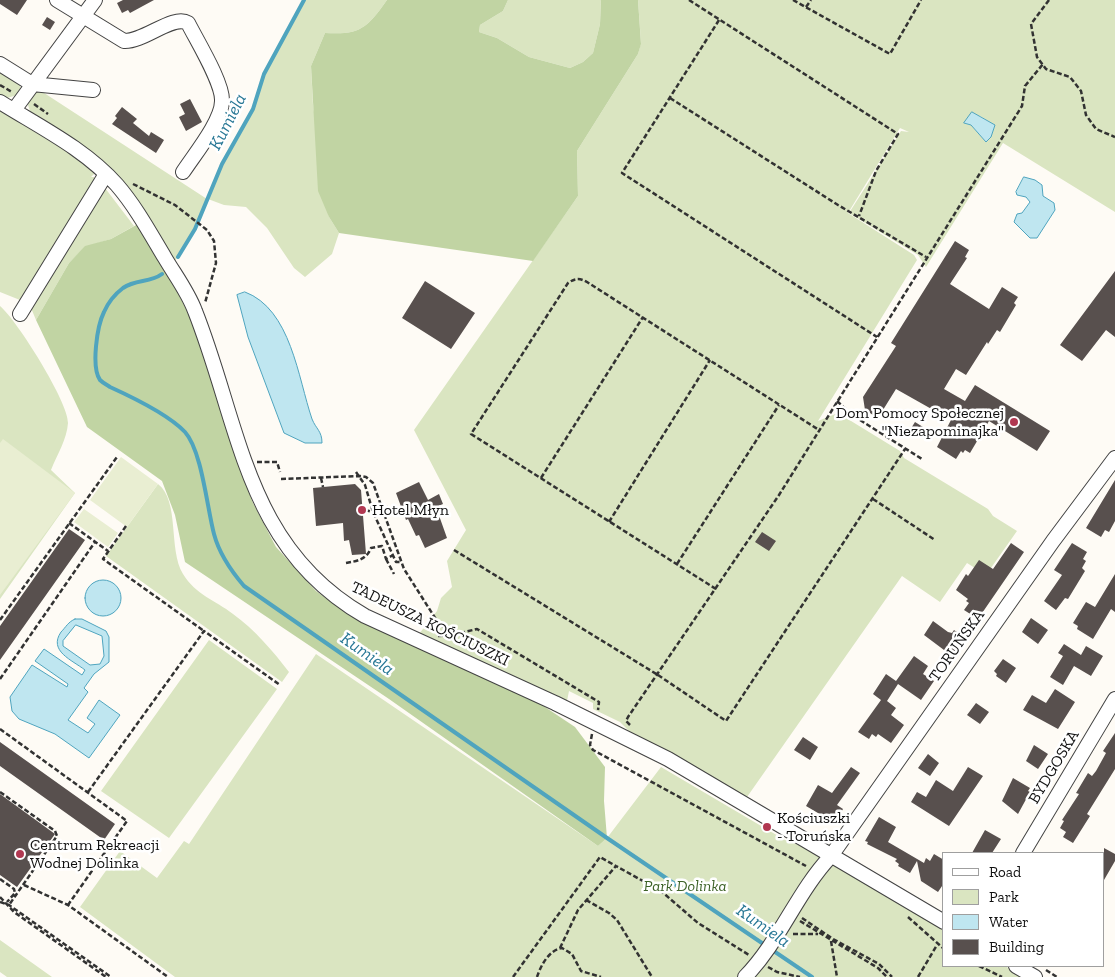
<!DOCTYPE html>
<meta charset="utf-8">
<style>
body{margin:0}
#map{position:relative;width:1115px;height:977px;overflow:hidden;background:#fefbf5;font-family:"Zilla Slab",serif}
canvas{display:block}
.legend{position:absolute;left:942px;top:852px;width:162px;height:115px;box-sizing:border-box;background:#fff;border:1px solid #9f9f9f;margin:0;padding:6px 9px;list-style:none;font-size:15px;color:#101010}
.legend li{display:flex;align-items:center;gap:10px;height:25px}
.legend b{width:25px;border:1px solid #9f9f9f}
</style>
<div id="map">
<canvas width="1115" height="977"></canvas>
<ul class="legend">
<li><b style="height:6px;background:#fff"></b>Road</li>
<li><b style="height:14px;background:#dae5c1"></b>Park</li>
<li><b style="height:14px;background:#bfe6f0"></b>Water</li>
<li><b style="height:14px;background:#58504e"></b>Building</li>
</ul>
</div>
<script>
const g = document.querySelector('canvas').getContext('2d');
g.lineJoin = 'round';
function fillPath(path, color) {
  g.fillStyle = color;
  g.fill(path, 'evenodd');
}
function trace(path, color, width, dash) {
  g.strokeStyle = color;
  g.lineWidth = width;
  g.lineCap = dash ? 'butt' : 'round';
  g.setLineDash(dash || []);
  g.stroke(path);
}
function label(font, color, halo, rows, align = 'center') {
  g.font = font + ' "Zilla Slab",serif';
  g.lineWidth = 5;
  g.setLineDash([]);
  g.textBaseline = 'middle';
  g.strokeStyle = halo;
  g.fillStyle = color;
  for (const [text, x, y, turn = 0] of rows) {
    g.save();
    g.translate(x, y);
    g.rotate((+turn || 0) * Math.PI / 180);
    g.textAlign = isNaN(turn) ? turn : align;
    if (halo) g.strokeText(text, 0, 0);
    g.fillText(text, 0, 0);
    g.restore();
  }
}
fillPath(new Path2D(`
 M304,0H387C367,28 361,35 325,33L311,66L313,105L329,217L339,233L332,254L305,277L294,268L267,228L246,207L224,205L208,199L195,229L175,261L151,222L31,114L27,102L38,89L207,199L222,164L253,109L264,74Z
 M508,0H601L600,24L593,53L583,62L570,68L529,57L497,38L479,32L480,25L503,11Z
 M638,0H1115V212L1003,143L926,267L918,255L849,213L901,131L909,132L900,128L848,213L914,255L917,260L818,421L838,413L900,451L904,458L988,509L993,516L1017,531L986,575L967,563L940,602L902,576L747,797L629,731L620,722L593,709V703L569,691L567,701L419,634L437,611L441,598L452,587L447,561L466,530L414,430L578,196L577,151L638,54L641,43ZM980,116L995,126L986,142L971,125L964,123Z
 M0,70L19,83L21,89L17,95L7,98L0,95Z
 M0,110L71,154L95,173L91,177H94V183L20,300L0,292Z
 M105,188L134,226L111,239L85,247L69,263L36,320L31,308Z
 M0,306C17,320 69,403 68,423C67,439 57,455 51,470L75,493L0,599Z
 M158,484C180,501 168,549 183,574C196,595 215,600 233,614C255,630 273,651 289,672L282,682L106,556Z
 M209,640L277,689L169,838L101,791Z
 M316,654L598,846L607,838L661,767L785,840L805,847L944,929V966H1005L1024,977H175L80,907L120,851L157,878L184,841L189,844Z
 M0,940L52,977H7L0,972Z`), '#dae5c1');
fillPath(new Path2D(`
 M387,0H508L503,11L480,25L479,32L497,38L529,57L570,68L583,62L593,53L600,24L601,0H638L641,44L638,54L577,151L578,196L533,261L339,233L329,217L318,191L311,66L325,33C361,35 367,28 387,0Z
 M138,224L175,287L191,319L241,472L253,503L276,547L316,591L349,615L536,701L575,727L605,767L604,801L607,838L598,846L389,699L185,562L175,515L162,481L87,427L36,320L69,263L85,246L111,239Z`), '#c1d4a3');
fillPath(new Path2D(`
 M3,439L75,493L0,595V443Z
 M121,457L158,484L127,527L90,500Z
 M84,509L118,533L108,547L74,522Z`), '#e9eed2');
const water = new Path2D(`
 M972,112L995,125L991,137L986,142L971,125L964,123Z
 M1024,177L1035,180L1042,185L1043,196L1054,203L1055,210L1037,238H1030L1014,222L1017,214L1022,213L1030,202L1026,197L1017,195L1016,192Z
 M245,292C291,309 298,378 312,419C316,429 322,431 322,443H305L284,433L248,337L237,295Z
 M85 598a18 18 0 1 1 36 0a18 18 0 1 1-36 0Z
 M75,619H82L106,631L109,637V662L94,674L84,688L88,692L68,720L88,733L95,724L87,718L99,700L120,715L89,758L55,734L19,719L12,711L10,697L32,665L67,687L68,684L35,661L44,649L82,675L85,670C72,660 48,651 61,632C66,627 68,622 75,619ZM76,625L102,636L104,656L100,664L90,665L63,646V641Z`);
fillPath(water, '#bfe6f0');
trace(water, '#4fa4be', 1);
trace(new Path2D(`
 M178,257L195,229L222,164L253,109L264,74L304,0
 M162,274C150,283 136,279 123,288C115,294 108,303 104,312C97,326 91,367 100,380C103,383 107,385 110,387C132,397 168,414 185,432C202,451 207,508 214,534C219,553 232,572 244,586L607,838L812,977`), '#4fa4be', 4);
fillPath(new Path2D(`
 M0,0H27L17,15L0,4Z
 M123,0H154L130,13L128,10L122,13L117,3Z
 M47,17L55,22L50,30L42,25Z
 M190,99L202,122L186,131L179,117L185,114L180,104Z
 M122,107L137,119L133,123L149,136L151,132L164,140L156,153L112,124L117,118L115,116Z
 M955,241L969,250L965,257L967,258L950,284L989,309L1002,287L1018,297L1014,303L1016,305L1000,332L997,330L988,344L987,342L966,375L956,369L944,389L965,401L975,385L1050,431L1037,451L989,421L970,453L965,450L963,453L961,451L956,459L937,447L951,420L896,389L878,418L865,410L863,397L896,346L891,343Z
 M1115,271V337L1106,330L1082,361L1060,345Z
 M425,281L475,313L451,349L402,318Z
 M915,422L923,427L918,435L910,430Z
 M1115,480V521L1109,532L1105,530L1101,537L1086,528Z
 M419,482L428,500L439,494L443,504L436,507L447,538L425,548L419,535L416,536L408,519L406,520L396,493Z
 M355,484L361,490L366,554L352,555L349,540L344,541L343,523L316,526L313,488Z
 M69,529L85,540L0,660V626Z
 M762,532L776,541L769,551L755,542Z
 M1011,543L1024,552L978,619L964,610L969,603L966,601L968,599L956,590L966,574L968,576L979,560L993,569Z
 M1072,543L1087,552L1083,559L1086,561L1082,568L1085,571L1068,599L1065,598L1056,610L1044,601L1062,575L1054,570Z
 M1115,574V612L1111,609L1093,639L1077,629L1078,626L1073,623L1086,602L1095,607Z
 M1031,618L1048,630L1038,644L1022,632Z
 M933,621L948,632L952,633L954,630L965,638L952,656L924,635Z
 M1064,644L1081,655L1086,646L1103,656L1091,676L1074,666L1063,685L1050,677L1063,656L1058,653Z
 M914,656L928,666L923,674L934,681L921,700L898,684L887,701L896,708L891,715L904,725L891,743L878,734L876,737L872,734L869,739L858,732L881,700L873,694L886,674L896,681Z
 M1003,659L1016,668L1006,683L996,676L997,674L994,671Z
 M1055,689L1075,702L1058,729L1023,710L1032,695L1046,703Z
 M976,703L989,712L980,724L967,715Z
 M1115,733V769L1087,814L1090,816L1073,843L1063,837L1066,832L1060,828L1064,821L1062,820L1079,794L1076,793L1088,773L1092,776L1096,771L1106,753L1103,751Z
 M803,737L818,747L810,760L794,750Z
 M0,742L115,824L104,840L0,766Z
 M1034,745L1048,754L1038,769L1026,761Z
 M928,754L939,763L930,776L918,768Z
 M851,767L860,773L837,805L843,809L835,823L806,806L818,785L832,793Z
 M968,767L983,776L949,826L911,802L917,792L926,797L936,780L953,791Z
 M1013,778L1030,788L1028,791L1030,792L1018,814L1002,801Z
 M0,794L55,834L17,887L0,875Z
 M879,817L896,827L888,842L924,863L926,858L930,861L934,854L944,860V883L938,892L921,881L917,861L910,873L898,866L899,864L895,861L897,859L867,844L868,842L865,841Z
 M985,830L1001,839L992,853H972Z
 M1104,848L1115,854V861L1104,880Z`), '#58504e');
const minor = new Path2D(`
 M57,0L124,41C144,42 173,14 188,23C197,41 223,83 222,101C222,121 194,155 183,172
 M0,64L32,84L93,90
 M0,102C40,127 85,149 117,185C136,207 150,233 165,258C175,275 188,292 195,311C241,427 245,547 365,616L555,703L668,759L944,922
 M14,110L95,0
 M20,314L106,174
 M1023,853L1115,699
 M1016,966L1035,977
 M745,977C780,941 797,892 831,856L1053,541L1115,458`);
trace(minor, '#434343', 16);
trace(new Path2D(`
 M689,0L898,134L876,171L859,216
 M793,0L890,54L921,0
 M1049,0L1031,24L1037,57L1046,69L1070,77L1081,91L1086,115L1096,129L1115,137
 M806,7L811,0
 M719,20L622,173L877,337
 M0,85L12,92
 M670,98L838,205L926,257
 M34,104L48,114
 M133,184L175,205L207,230L214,241L216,263L205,303
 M837,401L852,415L922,459
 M257,462H277L280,472
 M356,472L365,485L373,512L396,562H402
 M321,478L323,487
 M541,478L643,317
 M281,479L360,476L366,477L373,483L404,569L437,621L452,635
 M873,499L935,540
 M365,510L373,512L388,507
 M609,522L710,360
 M69,523L108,551
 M126,526L103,559L204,631
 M454,550L658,675
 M386,559L394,574
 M346,563C357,561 366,560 371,548L382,546L386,559L393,555
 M677,564L779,405
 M716,589L471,434L568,283C575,278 580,278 587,282L819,430
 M0,620L117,457
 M438,636L452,635L477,629L599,702L598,710
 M658,675L726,721L905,449
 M0,679L95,542
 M630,725L626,721L628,717L779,495L1022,106L1025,86L1043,64
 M0,729L127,821L68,905
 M592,734L590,745L593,750L806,866
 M0,792L55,831L57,836L9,905
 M88,792L204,631L280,685
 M0,879L14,889L15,893L7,902
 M24,885L68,905L168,977
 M0,897L14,912L106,977
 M586,900L609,913L617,920L652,977
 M0,902L9,905L111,977
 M908,917L944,949
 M802,918L833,939L879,964L892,977
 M800,921L878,968L887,977
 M793,934H818
 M831,941L837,977
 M560,948L578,910L616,866L661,891L698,923L749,955
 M979,966L1002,977
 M768,967L777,972L800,977
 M1046,970L1057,977
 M513,977L600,857L616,866
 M537,977C541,965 549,950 562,948L572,954L581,971L601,977
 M918,977L937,945`), '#323232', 2.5, [5, 2.5]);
trace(minor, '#fff', 14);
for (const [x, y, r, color] of [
 [1014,422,5,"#b13851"],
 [362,510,5,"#b13851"],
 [767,827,5,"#b13851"],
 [20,854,5,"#b13851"]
]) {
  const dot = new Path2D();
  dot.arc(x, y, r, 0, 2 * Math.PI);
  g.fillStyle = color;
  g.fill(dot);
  trace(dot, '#fff', 2);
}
label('16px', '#101010', '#fff', [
 ["Dom Pomocy Społecznej",1004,413,"right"],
 ["\"Niezapominajka\"",1004,431,"right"],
 ["Hotel Młyn",372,510],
 ["Kościuszki",777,818],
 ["- Toruńska",777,836],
 ["Centrum Rekreacji",30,845],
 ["Wodnej Dolinka",30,863]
], 'left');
label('16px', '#101010', '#fff', [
 ["TADEUSZA KOŚCIUSZKI",430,624,26],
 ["TORUŃSKA",957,646,-55],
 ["BYDGOSKA",1054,767,-59]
]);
label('italic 16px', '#3d6227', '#fff', [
 ["Park Dolinka",685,886]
]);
label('italic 18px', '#277795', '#fff', [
 ["Kumiela",228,122,-63],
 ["Kumiela",367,654,35],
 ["Kumiela",763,926,35]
]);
</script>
